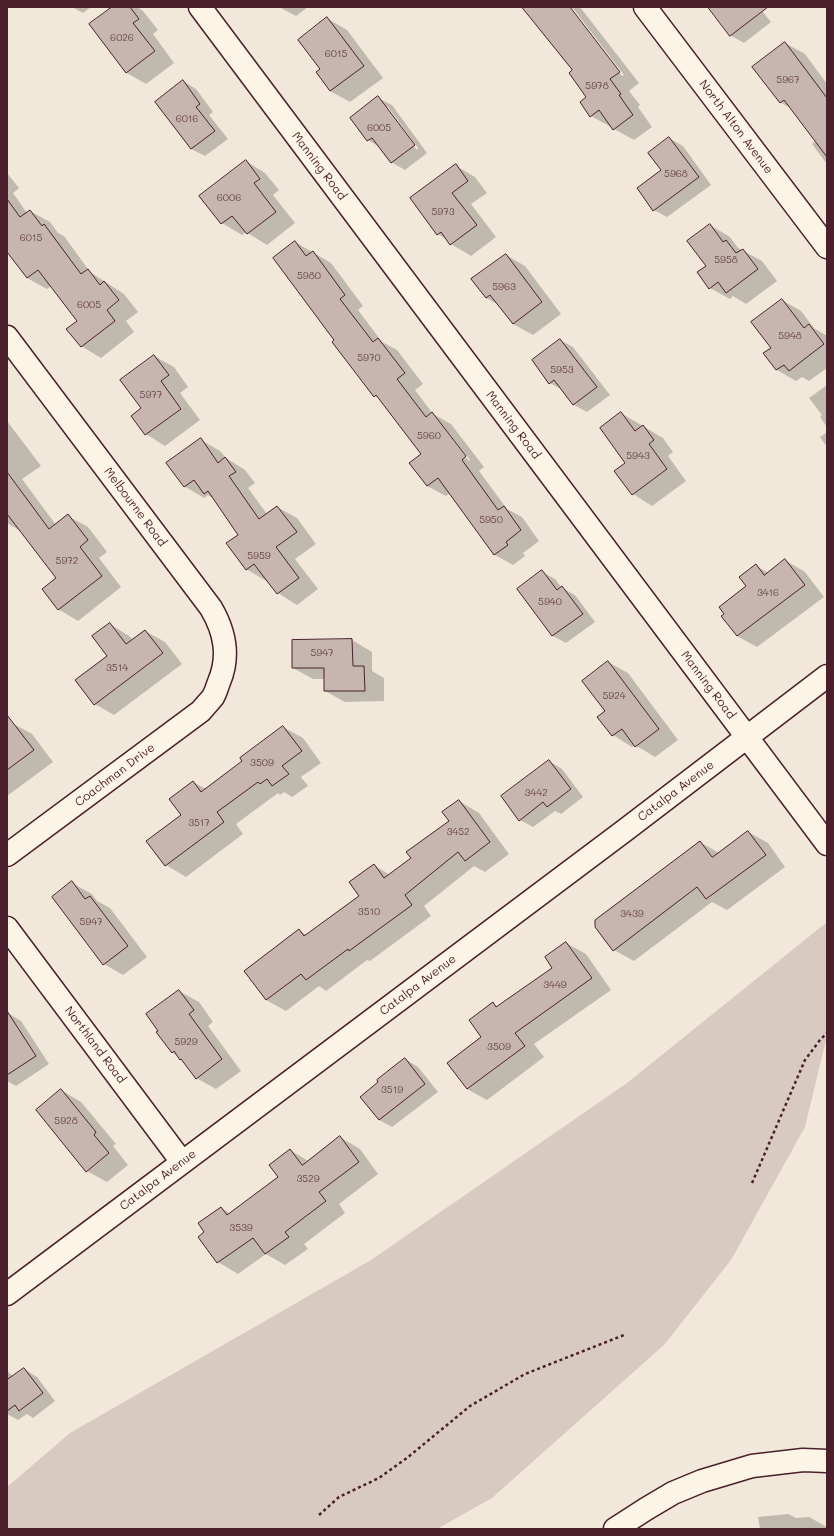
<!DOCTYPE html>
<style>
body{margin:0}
#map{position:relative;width:834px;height:1536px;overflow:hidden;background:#f1e8da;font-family:Mali,sans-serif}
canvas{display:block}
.frame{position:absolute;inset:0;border:8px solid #4a1f2b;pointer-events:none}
</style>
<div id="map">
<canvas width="834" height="1536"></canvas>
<div class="frame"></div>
</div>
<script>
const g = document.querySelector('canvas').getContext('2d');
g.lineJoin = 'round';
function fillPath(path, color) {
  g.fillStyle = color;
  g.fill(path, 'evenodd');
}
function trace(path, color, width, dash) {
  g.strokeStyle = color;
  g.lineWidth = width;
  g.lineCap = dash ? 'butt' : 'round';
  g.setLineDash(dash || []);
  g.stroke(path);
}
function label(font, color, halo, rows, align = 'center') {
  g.font = font + ' Mali,sans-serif';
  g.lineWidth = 3;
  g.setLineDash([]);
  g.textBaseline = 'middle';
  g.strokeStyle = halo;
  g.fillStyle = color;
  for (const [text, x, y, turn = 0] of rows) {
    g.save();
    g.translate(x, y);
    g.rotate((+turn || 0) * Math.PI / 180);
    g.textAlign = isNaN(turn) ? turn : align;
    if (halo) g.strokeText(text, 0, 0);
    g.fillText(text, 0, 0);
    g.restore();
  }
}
fillPath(new Path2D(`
 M827,922V1036L805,1127L731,1260L664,1345L492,1498L437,1529H7V1487L70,1433L371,1260L627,1083Z`), '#d8cac0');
fillPath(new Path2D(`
 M72,7H91L83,13Z
 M114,7H137L143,11L158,30L153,34L174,63L146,84L127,73L90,25Z
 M279,7H308L296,16Z
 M523,7H569L622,76L624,75L572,7H580L639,83L629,91L640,105L638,107L652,127L634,140L614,129L612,126L611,127L591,116L588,97L573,71Z
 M718,7H759L771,22L744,43L730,35Z
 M328,19L347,30L383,78L350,102L330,91L321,70Z
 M785,43L805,54L827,84V164L812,144L816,141L792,109L780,102Z
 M183,81L196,89L213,112L209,115L228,139L205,156L191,149L156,102Z
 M378,98L392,105L427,153L405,170L391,162L381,148L368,140L351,118ZM385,107H388L418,148L417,150Z
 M669,138L683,146L711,185L667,217L654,210Z
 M246,161L265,173L279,190L273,195L295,223L267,245L246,232L242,235L222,223L201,196Z
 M456,166L475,177L487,193L471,204L496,237L471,256L451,244L448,240L438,234Z
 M7,173L19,188L13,193L27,213L30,211L50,222L58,233L64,236L90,272L124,294L138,312L126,321L134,332L101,358L81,346L78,321L51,286L47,289L27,278L7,250Z
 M710,225L730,237L738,248L762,261L777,281L746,304L733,296L730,299L710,288L707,266Z
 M295,242L331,263L363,306L358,310L382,342L397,350L423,384L415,390L433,414L451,424L484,467L479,471L507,509L522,517L539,541L523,553L525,556L513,565L495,555L450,493L446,496L427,486L422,454L380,399L375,396L336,340ZM442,427H444L470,460L469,461Z
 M506,255L525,266L561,314L533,335L513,324L499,305L486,298L473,280Z
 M782,300L801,311L814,328L827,336V368L809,381L802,377L796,381L777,370L765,354L772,348Z
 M560,340L573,347L610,395L587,412L574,405L563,390L550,383Z
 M154,356L174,367L188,387L180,393L200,420L165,446L146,434L143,408Z
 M827,385V427L820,417L822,415L809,398Z
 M621,413L663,438L673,452L668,456L686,481L652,506L633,494L626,464Z
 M7,421L41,466L22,479L56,525L68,516L88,527L107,552L99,558L121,587L78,621L58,609L57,578L22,532L7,523Z
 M827,432V447L820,437Z
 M201,440L220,451L226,458L245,470L255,483L248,488L267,514L277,507L297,518L316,544L295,559L318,589L297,605L278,593L267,580L266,581L246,569L240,535L214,499L208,495L204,498L184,486Z
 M785,560L805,572L824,597L757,647L737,636L747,586L756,566L769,573Z
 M542,572L555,579L562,588L575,595L595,622L566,643L553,636L518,589Z
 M110,624L129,636L133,640L145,631L165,642L182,664L114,715L95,704L108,656Z
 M352,640L372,652V671L384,678V701L345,702L325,691V679H313L293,668V641Z
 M608,662L628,673L678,740L655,757L635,745L632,747L613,735L606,711Z
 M12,723L32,734L53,762L7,796V727Z
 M283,727L303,738L321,763L301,777L308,786L292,797L284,792L280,795L278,793L236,824L243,834L186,877L166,865L193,782L206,789L243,761Z
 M549,761L562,769L583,797L561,814L555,811L533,827L520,820Z
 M459,801L479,813L509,854L485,872L474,866L424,906L431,916L370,961L367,960L326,991L319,986L286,1011L266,1000L300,931L307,935L361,896L374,865L390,875L413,859L450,821Z
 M748,832L768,843L785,867L727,910L712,902L634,961L614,950L700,842L719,853Z
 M72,883L92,894L97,901L110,908L147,957L123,975L104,964Z
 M566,943L586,954L611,990L534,1044L544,1057L487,1100L467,1089L493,1004L498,1007L554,968Z
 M179,991L199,1002L213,1022L208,1026L241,1071L216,1089L196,1078L184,1062L172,1052L159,1031Z
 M8,1013L21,1021L49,1064L16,1086L7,1081Z
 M405,1059L418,1067L438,1092L392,1127L379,1120Z
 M61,1090L81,1102L116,1144L113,1146L128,1165L107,1182L87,1171Z
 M340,1137L360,1149L378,1174L339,1204L345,1213L304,1244L308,1249L285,1265L266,1254L238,1274L218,1262L200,1237L206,1232L221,1208L231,1214L280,1178L290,1150L308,1161Z
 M24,1369L37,1377L55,1401L33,1418L27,1414L18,1420L7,1414V1371L14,1377Z
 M788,1514L796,1518L809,1517L827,1527V1529H760L758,1517Z`), '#0003');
const building = new Path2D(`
 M112,7H130L139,19L133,23L155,51L126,73L89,24Z
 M522,7H570L620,72L610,79L621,94L619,95L633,115L613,130L599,110L590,117L580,102L586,97L569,73L572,70Z
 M708,7H768L730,36Z
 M327,17L364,66L330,91L316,72L320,69L298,40Z
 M785,42L827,98V157L784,100L780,103L752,67Z
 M183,80L200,104L196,107L215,131L191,149L155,102Z
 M378,96L415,145L391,163L372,138L367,141L350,118Z
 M669,137L699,177L653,211L637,188L661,170L648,153Z
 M246,160L260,179L254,183L276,212L247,234L232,216L221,224L199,196Z
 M456,164L468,181L452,193L477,225L450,245L441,232L437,235L410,198Z
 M7,199L20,217L30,210L42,226L44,224L81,274L88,269L100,285L104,281L119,300L107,310L115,321L81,347L66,329L77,321L38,270L27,278L7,252Z
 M710,224L723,242L726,240L736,253L743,249L758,269L726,293L718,282L709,289L697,272L706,266L687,241Z
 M295,241L306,256L313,251L345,295L340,299L373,342L378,338L405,373L397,379L426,417L432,412L466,456L462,460L498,510L504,506L521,530L506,542L508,545L494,555L438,478L427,486L409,463L421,454L376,395L374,397L332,342L334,340L273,258Z
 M506,254L542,302L513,324L490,295L486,298L471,279Z
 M782,299L804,328L809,324L824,344L789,371L784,365L776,370L763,353L771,348L751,322Z
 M560,339L597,387L573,405L554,380L549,384L532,360Z
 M154,355L169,375L161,381L181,409L145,435L131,416L141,408L120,380Z
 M621,412L635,431L643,425L654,440L649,444L667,469L632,495L614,471L625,463L600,428Z
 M201,438L218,463L225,457L236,472L229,476L259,519L277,506L297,532L276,547L299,578L277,594L254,564L246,570L226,543L238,535L208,491L204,494L194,480L184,487L166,463Z
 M7,472L49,529L68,514L88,540L80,547L102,576L58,610L42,589L56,578L7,514Z
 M785,559L805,585L737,636L721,616L724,614L719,607L746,586L739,577L756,564L764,575Z
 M542,570L557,590L562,586L583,614L552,636L517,589Z
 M110,623L126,644L145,630L163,653L94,705L75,680L107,656L92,636Z
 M352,639L353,666H364L365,691H324V668H292V640Z
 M608,661L659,729L635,747L622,729L612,736L597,717L605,711L582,681Z
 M7,715L34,750L7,770Z
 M283,726L302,751L282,766L289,774L272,786L267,779L260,784L258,782L217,812L224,822L165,866L146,841L181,815L169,799L193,781L201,792L242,761L240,758Z
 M549,760L571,789L547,807L543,802L519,821L501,796Z
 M459,800L490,842L465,861L458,852L405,895L412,905L349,951L348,949L306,980L301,974L266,1000L244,971L299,929L304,936L359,896L349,882L374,864L384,878L411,858L406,852L449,821L442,812Z
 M748,831L766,855L706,899L697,887L613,951L595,927V920L700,841L712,857Z
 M72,881L85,899L90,896L128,946L103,965L52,897Z
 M566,942L592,978L515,1033L525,1046L467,1089L447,1063L481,1037L469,1020L493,1002L496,1007L552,968L545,957Z
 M179,990L194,1010L189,1014L222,1059L196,1079L181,1059L180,1060L174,1051L172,1053L156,1032L158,1031L146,1014Z
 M7,1011L36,1056L7,1075Z
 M405,1058L425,1084L379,1120L360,1097L378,1082L377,1080Z
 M61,1089L96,1132L94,1135L109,1153L86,1172L36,1110Z
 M340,1136L359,1162L319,1192L326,1201L285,1232L289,1237L265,1254L253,1238L217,1263L198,1237L204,1232L198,1223L221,1207L227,1215L278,1177L269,1165L290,1149L302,1165Z
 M24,1368L43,1393L19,1411L15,1405L7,1411V1380Z`);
fillPath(building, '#c7b6af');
trace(building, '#4a1f2b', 1);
const minor = new Path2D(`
 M200,7L827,844
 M645,7L827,247
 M7,337L211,608C225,632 230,656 219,682C217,687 216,692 213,697C209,702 205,706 201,711L7,855
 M7,928L182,1162
 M7,1294L624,831L827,676
 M615,1529L646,1509L673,1493L702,1481L752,1466L803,1460L827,1461`);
trace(minor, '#4a1f2b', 25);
trace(new Path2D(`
 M752,1183L805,1060L820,1040L827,1033
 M319,1515L339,1497L379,1478L407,1458L470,1406L525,1374L624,1335`), '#4a1f2b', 2.5, [3, 3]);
trace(minor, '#fcf5e5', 22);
label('10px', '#69454c', null, [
 ["6026",122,38],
 ["6015",336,54],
 ["5967",788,80],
 ["5978",597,86],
 ["6016",187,119],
 ["6005",379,128],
 ["5968",676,174],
 ["6006",229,198],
 ["5973",443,212],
 ["6015",31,238],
 ["5958",726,260],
 ["5980",309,276],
 ["5963",504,287],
 ["6005",89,305],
 ["5948",790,336],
 ["5970",369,358],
 ["5953",562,370],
 ["5977",151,395],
 ["5960",429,436],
 ["5943",638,456],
 ["5950",491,520],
 ["5959",259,556],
 ["5972",67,561],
 ["3416",768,593],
 ["5940",550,602],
 ["5947",322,653],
 ["3514",117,668],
 ["5924",614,696],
 ["3509",262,763],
 ["3442",536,793],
 ["3517",199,823],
 ["3452",458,832],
 ["3510",369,912],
 ["3439",632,914],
 ["5947",91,922],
 ["3449",555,985],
 ["5929",186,1042],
 ["3509",499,1047],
 ["3519",392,1090],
 ["5928",66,1121],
 ["3529",308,1179],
 ["3539",241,1228]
]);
label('12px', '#4a1f2b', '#fcf5e5', [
 ["North Alton Avenue",736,127,53],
 ["Manning Road",319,166,53],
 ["Manning Road",513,425,53],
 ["Melbourne Road",135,507,53],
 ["Manning Road",708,685,53],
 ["Coachman Drive",115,775,-37],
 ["Catalpa Avenue",676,791,-37],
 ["Catalpa Avenue",418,985,-37],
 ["Northland Road",95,1045,53],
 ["Catalpa Avenue",158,1180,-37]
]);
</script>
